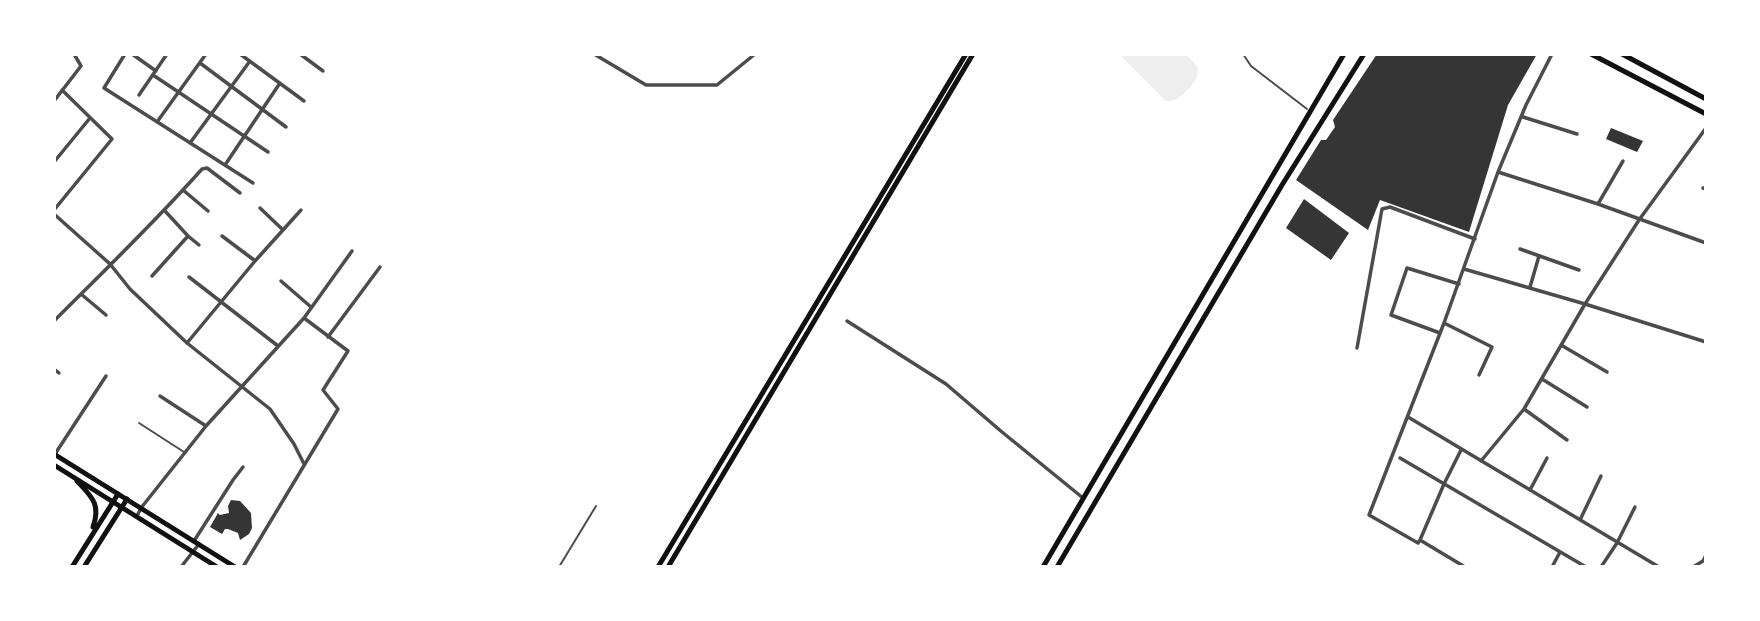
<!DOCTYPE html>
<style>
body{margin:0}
#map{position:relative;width:1760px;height:621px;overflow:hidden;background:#fff;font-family:"IBM Plex Sans",sans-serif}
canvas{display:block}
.frame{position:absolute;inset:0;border:56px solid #fff;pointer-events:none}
</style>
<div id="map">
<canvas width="1760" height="621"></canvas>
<div class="frame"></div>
</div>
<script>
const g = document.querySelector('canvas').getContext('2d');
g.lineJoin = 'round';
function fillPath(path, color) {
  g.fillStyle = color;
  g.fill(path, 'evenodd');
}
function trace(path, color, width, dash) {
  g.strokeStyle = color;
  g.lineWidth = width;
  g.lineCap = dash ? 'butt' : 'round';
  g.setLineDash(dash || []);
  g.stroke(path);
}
fillPath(new Path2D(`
 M1119,54H1185C1189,58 1195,62 1197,67C1202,77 1185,94 1177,99C1172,101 1170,101 1166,101Z`), '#eee');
fillPath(new Path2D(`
 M1377,54H1537L1508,105L1469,232L1380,200L1368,230L1296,180L1321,140H1326L1335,127L1333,120Z
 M1611,128L1643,141L1637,152L1606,139Z
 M1304,199L1349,233L1331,260L1286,228Z
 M231,500L240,501L251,513L252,528L249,534L240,540L238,533L228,529H225L222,534L210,527L218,513L220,515L229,513L228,506Z`), '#353535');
trace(new Path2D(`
 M1243,54L1251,66L1307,109
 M139,423L184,452
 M559,567L596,506`), '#4c4c4c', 2);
trace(new Path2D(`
 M125,54L104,88L253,183
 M132,54L156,71
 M240,54L304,101
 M300,54L323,71
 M594,54L646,85H717L755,54
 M200,63L286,127
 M153,75L268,152
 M139,95L167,54
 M54,101L81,66L74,54
 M1523,117L1577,134
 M157,122L206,54
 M190,143L250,61
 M54,162L90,118
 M225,165L280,83
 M1498,172L1598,204L1706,243
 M1703,188L1706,189
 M183,190L208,211
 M1598,204L1623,161
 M260,208L283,230
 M54,210L112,139L62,90
 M165,211L188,236L199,245
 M54,214L110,264L130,289L187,343L270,409L294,444L304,464
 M222,236L254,260
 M1520,249L1579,270
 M1464,269L1585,304L1706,342
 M152,276L188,236
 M189,277L278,346
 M281,281L311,307
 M1530,287L1539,256
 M81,294L106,315
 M54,321C104,271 155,222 202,169L207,168L240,193
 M847,321L946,384L1002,432L1083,498
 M1444,323L1492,347L1479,375
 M1440,333L1391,315L1407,268L1459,284
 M328,337L380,267
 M187,343L255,261L301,210
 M1561,345L1607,372
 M1357,348L1382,209L1390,207L1475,239
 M54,369L59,373
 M1542,379L1587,407
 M160,396L206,426
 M1524,409L1567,440
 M1408,417L1659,567
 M55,454L106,376
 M1400,458L1586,567
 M1481,461L1524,409L1585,304L1639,220L1706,128
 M1530,490L1547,458
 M137,516L141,508L206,426L304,318L352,251
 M1580,520L1601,476
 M1420,540L1444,484L1461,450
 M194,541L233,480L243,467
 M1703,561L1706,555
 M181,567L199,544
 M243,567L338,409L323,390L348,351L304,318
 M1465,567L1420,540L1418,543L1369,515L1444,323L1498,172L1526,105L1552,54
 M1552,567L1560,552
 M1601,567L1617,543L1635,507
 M1693,567L1703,561`), '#4c4c4c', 3.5);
trace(new Path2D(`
 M77,481C92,497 101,504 93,527
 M72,567L118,494
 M84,567L127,499
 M1043,567L1344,54
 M1057,567L1282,185L1364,54`), '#111', 5);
trace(new Path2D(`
 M1591,54L1706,114
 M1622,54L1706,99
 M54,454L235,567
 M54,465L217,567
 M658,567L966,54
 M668,567L973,54`), '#111', 5);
</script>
